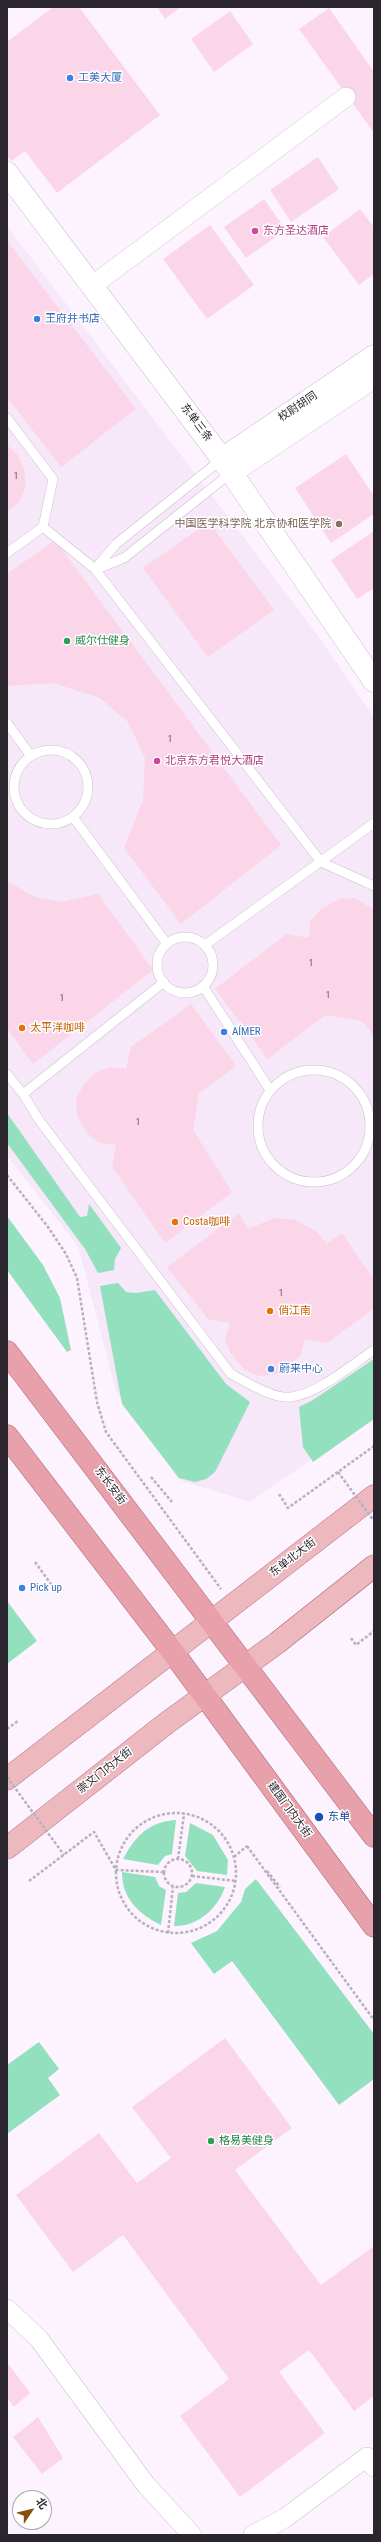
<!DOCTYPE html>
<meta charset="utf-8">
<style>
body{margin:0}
#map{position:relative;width:381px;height:2542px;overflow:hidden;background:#fdf3ff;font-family:"Roboto Condensed","Noto Sans SC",sans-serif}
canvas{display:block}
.frame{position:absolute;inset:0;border:8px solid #2b252d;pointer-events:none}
.north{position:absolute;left:12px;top:2490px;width:40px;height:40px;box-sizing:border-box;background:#fff;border:1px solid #aaa8ab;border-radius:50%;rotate:55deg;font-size:11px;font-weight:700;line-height:16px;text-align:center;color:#2b252d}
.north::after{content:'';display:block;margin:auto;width:14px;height:18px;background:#8a4e0c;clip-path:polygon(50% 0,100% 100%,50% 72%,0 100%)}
</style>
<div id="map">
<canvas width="381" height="2542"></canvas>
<div class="frame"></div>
<div class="north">北</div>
</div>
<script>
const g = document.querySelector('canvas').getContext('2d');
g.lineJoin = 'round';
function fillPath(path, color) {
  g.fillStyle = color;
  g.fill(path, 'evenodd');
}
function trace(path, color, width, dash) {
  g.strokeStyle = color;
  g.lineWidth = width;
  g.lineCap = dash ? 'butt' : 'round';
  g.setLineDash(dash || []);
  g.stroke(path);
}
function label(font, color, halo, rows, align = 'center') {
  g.font = font + ' "Roboto Condensed","Noto Sans SC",sans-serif';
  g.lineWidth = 3;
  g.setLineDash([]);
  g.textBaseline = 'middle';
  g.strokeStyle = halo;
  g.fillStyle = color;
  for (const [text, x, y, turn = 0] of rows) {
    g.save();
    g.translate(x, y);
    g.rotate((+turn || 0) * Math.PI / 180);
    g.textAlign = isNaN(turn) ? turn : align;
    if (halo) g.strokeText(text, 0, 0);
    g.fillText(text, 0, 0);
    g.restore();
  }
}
fillPath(new Path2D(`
 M7,226L311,626L374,717V1416L250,1502L179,1480L116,1391L78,1246L7,1156Z`), '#f6e7f9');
fillPath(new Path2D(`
 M7,1113L80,1217L87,1216L89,1204L121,1248L115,1259L114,1270L98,1273L85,1249L7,1143Z
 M7,1216L43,1265L60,1298L71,1350L67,1352L7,1270Z
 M118,1283L126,1292L136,1293L155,1290L226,1384L250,1402L215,1472L206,1479L195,1482L179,1478L122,1404L100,1286Z
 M374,1359V1419L313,1462L303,1447L299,1407L313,1400Z
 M7,1601L37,1641L7,1664Z
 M176,1820L172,1854L165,1856L158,1865L123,1859C136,1835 149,1822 176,1820Z
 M190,1823L213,1835L228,1860L227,1875L197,1871L185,1856Z
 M122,1872L155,1877L159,1886L166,1890L161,1925C139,1914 122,1899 122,1872Z
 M256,1879L374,2034V2079L339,2105L232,1961L214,1974L191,1943L217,1931L241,1902L245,1889Z
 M196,1883L225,1887C218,1908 198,1927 174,1926L178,1893L186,1892Z
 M39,2042L59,2069L48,2078L60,2095L7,2134V2065Z`), '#93e0be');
fillPath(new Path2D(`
 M53,7H79L160,115L57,193L25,151L11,161L7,155V42Z
 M157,7H181L165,19Z
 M329,8L374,72V133L299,29Z
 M230,11L253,44L214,72L191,39Z
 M318,157L339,189L291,222L270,190Z
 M264,199L286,230L246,258L224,227Z
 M360,209L374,227V274L359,285L323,237Z
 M210,225L254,285L207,319L163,259Z
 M7,241L136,409L61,467L7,397Z
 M7,445L18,455L24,469L26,486L20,501L7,512Z
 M346,454L374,496V514L331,543L295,488Z
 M209,522L274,610L208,657L143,568Z
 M374,531V588L357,599L331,560Z
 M55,540L281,845L181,924L124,848L143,800L145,758L128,722L100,698L53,683L9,686L7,682V574Z
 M7,881L35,897L62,902L98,894L153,970L33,1064L7,1028Z
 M355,898L374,910V1036L362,1021L325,1015L268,1059L215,989L287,934L309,938L310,922L321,909L339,899Z
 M191,1004L236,1066L199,1093L193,1130L232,1192L165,1243L112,1167L116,1145L99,1143L87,1133L77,1115L76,1099L84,1084L95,1073L109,1067L126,1069L131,1047Z
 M239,1213L248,1229L275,1218L296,1220L317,1232L327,1244L342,1233L374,1280V1308L327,1343L305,1339L300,1356L276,1374L259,1376L245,1370L231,1354L225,1339L230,1323L208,1319L167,1267Z
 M225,2038L292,2128L235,2170L321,2285L374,2246V2396L354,2411L309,2350L279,2372L325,2433L240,2497L180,2416L229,2379L123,2235L73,2272L16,2195L99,2133L137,2183L171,2158L132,2107Z
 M7,2362L30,2393L14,2407L7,2398Z
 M38,2417L63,2458L42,2474L13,2437Z`), '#fbd6e8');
const service = new Path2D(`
 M7,418L53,479L43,527L7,553
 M43,527L95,569L321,862L374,886
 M95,569L116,544L222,459
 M97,569L124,558L232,472
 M7,723L31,756
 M14 787a37 37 0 1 1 74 0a37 37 0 1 1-74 0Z
 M73,817L167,944
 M157 965a28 28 0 1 1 56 0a28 28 0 1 1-56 0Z
 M205,945L374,823
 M203,986L270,1090
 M258 1126a56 56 0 1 1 112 0a56 56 0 1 1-112 0Z
 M7,1074L23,1094L39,1120L231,1374C246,1382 273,1399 291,1397C318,1394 351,1365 374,1350
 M23,1094L164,982`);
const minor = new Path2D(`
 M93,285L346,97
 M7,2309L39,2339L146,2485L192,2535
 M253,2535L285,2518L367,2457L374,2467`);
const tertiary = new Path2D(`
 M7,173L222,459L374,681
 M222,459L374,356
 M232,472L374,377`);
const primary = new Path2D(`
 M7,1779L374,1496
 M7,1848L168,1722L277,1643L374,1566`);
const trunk = new Path2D(`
 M7,1352L374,1836
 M7,1436L172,1651L374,1926`);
trace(service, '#cebed2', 10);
trace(minor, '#cebed2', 20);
trace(tertiary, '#cebed2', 23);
trace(primary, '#a36570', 23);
trace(trunk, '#a36570', 23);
trace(new Path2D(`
 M7,1175L48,1227L66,1254L77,1278L97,1402L106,1432L221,1589
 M151,1477L172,1502
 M279,1494L288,1508L374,1446
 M35,1562L56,1591
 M351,1638L356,1645L374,1631
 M116 1873a60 60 0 1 1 120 0a60 60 0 1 1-120 0Z
 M247,1846L374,2020
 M234,1857L247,1846
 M164 1873a14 14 0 1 1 28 0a14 14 0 1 1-28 0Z
 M178,1859L184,1814
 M267,1871L280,1887
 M192,1876L236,1881
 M29,1881L94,1832L116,1870L163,1872
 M168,1933L173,1887`), '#b8b0ba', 2.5, [3, 2]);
trace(service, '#fff', 9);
trace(minor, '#fff', 19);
trace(tertiary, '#fff', 22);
trace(primary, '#eeb8bf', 22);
trace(trunk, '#e8a0aa', 22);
trace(new Path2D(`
 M338,1472L374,1521
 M7,1729L18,1721
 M7,1777L64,1855`), '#b8b0ba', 2.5, [3, 2]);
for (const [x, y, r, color] of [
 [70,78,4,"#3f7fe0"],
 [255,231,4,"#d1479c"],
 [37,319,4,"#3f7fe0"],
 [339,524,4,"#8d6e63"],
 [67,641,4,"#2e9e5b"],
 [157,761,4,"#d1479c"],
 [22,1028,4,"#e8710a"],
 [224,1032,4,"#3f7fe0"],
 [175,1222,4,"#e8710a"],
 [270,1311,4,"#e8710a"],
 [271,1369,4,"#3f7fe0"],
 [22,1588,4,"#3f7fe0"],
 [319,1817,5,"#1a4fb4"],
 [211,2141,4,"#2e9e5b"]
]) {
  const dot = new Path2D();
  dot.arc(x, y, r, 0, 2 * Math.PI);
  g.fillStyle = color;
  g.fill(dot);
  trace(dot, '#fff', 1.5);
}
label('9px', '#5f515c', null, [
 ["1",16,477],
 ["1",170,740],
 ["1",311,964],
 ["1",328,996],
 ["1",62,999],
 ["1",138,1123],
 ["1",281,1294]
]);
label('11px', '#366cbe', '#fff', [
 ["工美大厦",78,78],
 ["王府井书店",45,319],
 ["AÍMER",232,1032],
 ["蔚来中心",279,1369],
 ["Pick up",30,1588]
], 'left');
label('11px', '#b23c85', '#fff', [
 ["东方圣达酒店",263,231],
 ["北京东方君悦大酒店",165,761]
], 'left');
label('11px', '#2b252d', '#fff', [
 ["校尉胡同",298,407,-34],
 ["东单三条",196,423,53],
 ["东长安街",110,1486,53],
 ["东单北大街",293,1558,-38],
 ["崇文门内大街",105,1771,-38],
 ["建国门内大街",289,1810,54]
]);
label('11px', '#785e54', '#fff', [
 ["中国医学科学院 北京协和医学院",331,524]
], 'right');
label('11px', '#27864d', '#fff', [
 ["威尔仕健身",75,641],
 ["格易美健身",219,2141]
], 'left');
label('11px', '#c56008', '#fff', [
 ["太平洋咖啡",30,1028],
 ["Costa咖啡",183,1222],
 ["俏江南",278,1311]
], 'left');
label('11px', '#164399', '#fff', [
 ["东单",328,1817]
], 'left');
</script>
